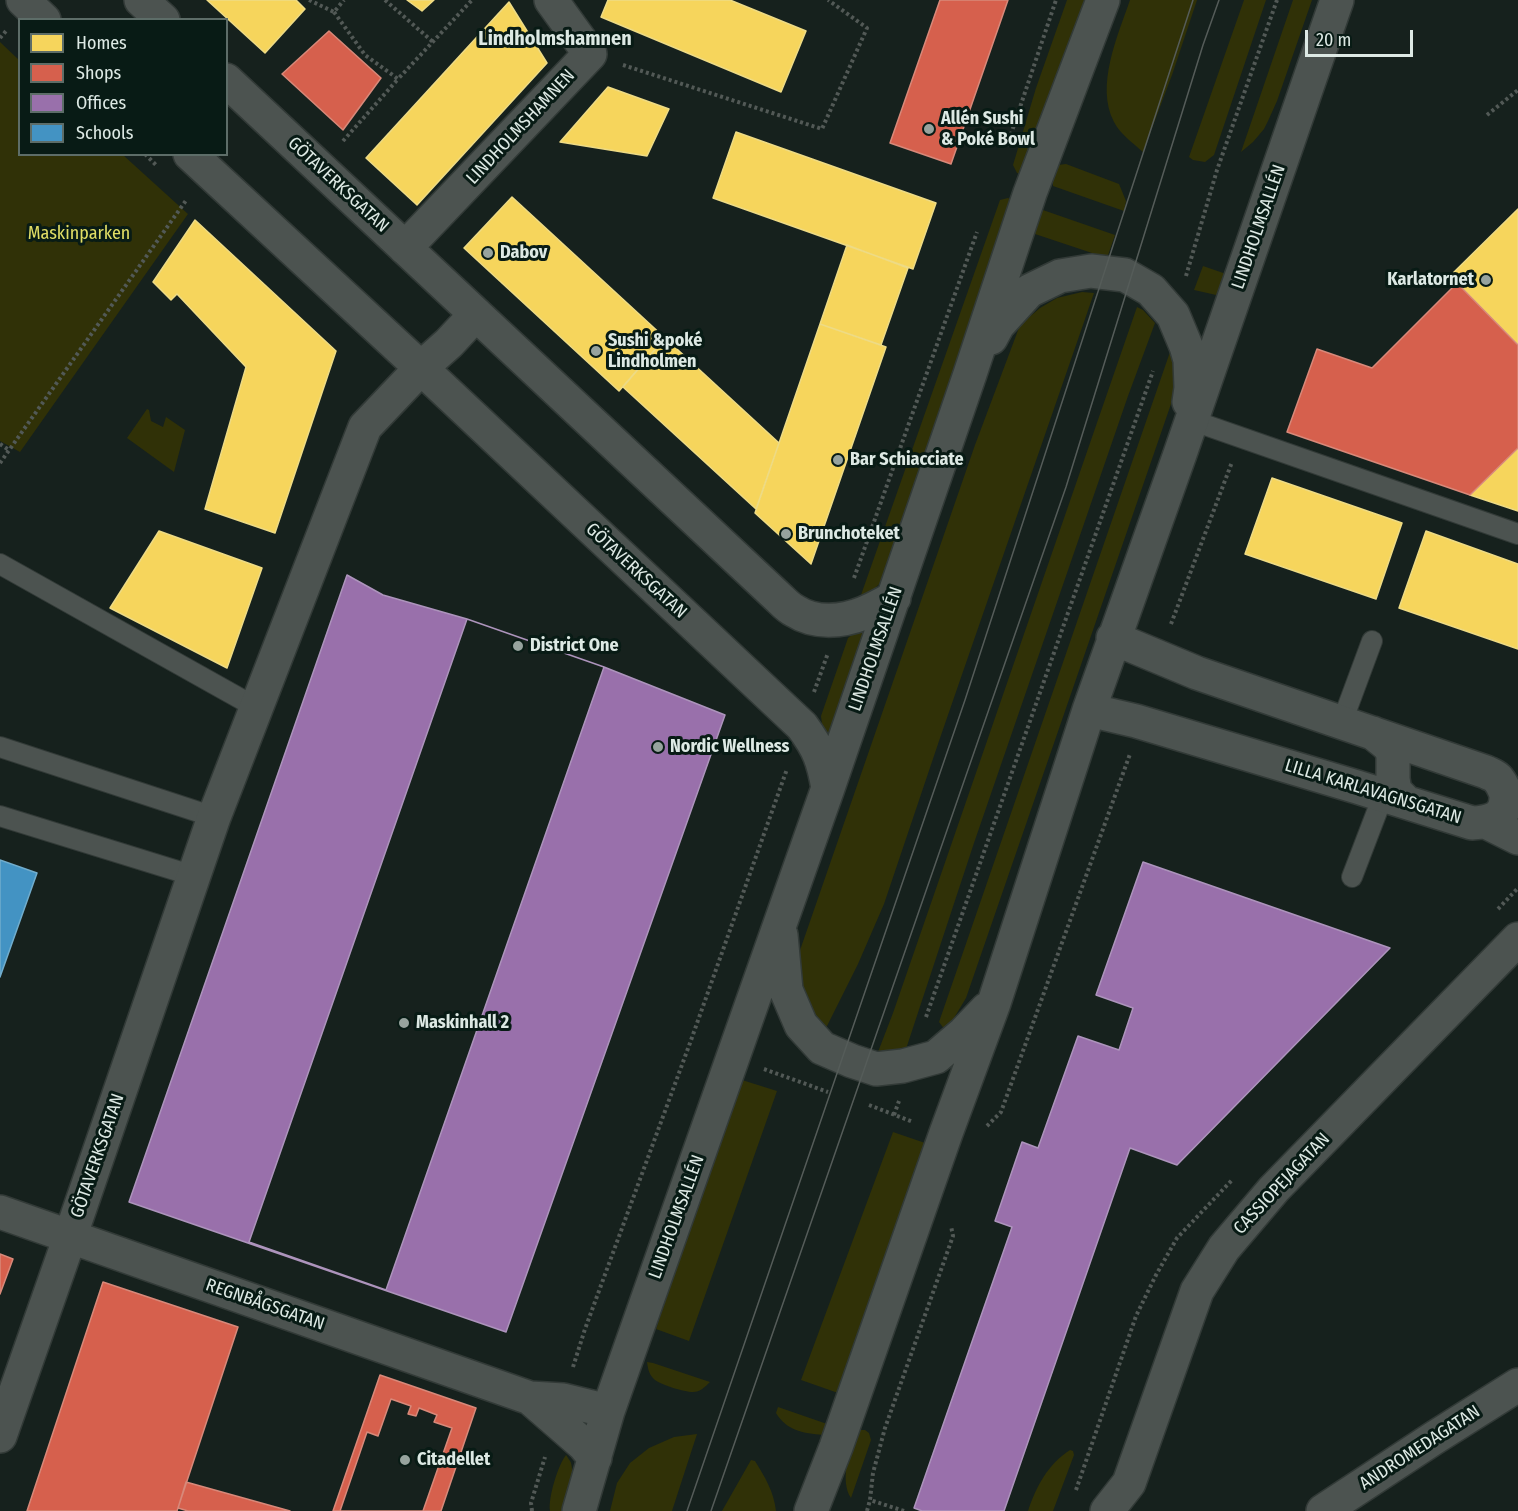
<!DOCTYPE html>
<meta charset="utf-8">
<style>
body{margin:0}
#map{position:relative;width:1518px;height:1511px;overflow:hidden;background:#16211d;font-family:"Fira Sans Condensed",sans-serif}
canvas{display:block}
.legend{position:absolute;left:18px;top:18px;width:210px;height:138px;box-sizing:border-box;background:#081b15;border:2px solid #5d6d68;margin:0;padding:8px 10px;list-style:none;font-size:18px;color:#dde9e4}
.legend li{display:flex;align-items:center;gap:12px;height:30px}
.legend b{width:30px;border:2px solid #5d6d68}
.scale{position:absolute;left:1305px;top:30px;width:108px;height:27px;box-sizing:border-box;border:3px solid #dde9e4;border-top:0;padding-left:8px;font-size:18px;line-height:21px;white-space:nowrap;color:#dde9e4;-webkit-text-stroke:4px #081b15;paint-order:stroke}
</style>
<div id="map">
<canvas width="1518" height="1511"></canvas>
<ul class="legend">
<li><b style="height:16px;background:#f6d55c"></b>Homes</li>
<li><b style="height:16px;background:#d6604d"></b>Shops</li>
<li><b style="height:16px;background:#9970ab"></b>Offices</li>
<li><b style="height:16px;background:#4393c3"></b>Schools</li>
</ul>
<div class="scale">20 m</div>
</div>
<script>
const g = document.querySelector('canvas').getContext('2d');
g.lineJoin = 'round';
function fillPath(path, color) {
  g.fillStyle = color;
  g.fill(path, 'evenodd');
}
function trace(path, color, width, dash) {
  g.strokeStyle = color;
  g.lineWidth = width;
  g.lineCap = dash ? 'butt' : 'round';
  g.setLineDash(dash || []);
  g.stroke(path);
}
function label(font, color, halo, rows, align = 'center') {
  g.font = font + ' "Fira Sans Condensed",sans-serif';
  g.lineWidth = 6;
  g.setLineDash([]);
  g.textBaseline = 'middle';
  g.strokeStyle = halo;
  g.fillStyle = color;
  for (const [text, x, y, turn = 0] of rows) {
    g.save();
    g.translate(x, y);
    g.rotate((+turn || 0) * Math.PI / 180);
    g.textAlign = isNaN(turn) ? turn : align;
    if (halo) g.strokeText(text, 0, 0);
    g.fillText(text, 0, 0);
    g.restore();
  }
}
fillPath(new Path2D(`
 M1067,0H1089L1028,177L1017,173L1013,165L1036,88Z
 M1130,0H1197L1172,75L1143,152C1133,143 1121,135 1114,122C1095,86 1118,35 1130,0Z
 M1244,0H1266L1214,155L1205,162L1193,160L1189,157Z
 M1293,0H1312L1277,101L1268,121L1264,129L1253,142L1241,152Z
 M0,42L19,60L20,154L123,155L188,214L20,452L0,441Z
 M1066,164L1119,184L1126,201L1124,211L1053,186V174L1058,165Z
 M1008,198L1017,203L887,573C880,584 874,592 861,595L1000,200Z
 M1040,209L1115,235L1107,258L1032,233Z
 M1203,266L1232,276L1225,297L1194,290Z
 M1082,292L1094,293L939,741L884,904L858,964L825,1030L815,1022L799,983L798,956L975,445L1020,325L1040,308L1057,298Z
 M1137,307L1143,310L1155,323L1128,396L974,843L906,1049L897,1052H878L893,1013Z
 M1170,352C1179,366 1175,388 1171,404L966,998L951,1023L945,1030L939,1022Z
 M147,409L149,410L151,421L163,427L166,417L185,430L174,472L127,438Z
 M862,631L867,635L834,730L827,733L822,724L821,716L848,638L854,633Z
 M742,1080L777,1091L689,1341L656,1329L683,1248Z
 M893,1132L928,1144L841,1394L801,1380Z
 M647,1362L653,1363L710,1382C705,1387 700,1392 693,1392C684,1392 662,1385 655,1380C649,1375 648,1369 647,1362Z
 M778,1407L830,1425L823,1435C803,1433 787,1431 776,1413Z
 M860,1430H865L869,1433L871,1440L851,1498C840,1482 849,1452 853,1435Z
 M697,1434L672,1511H610L617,1483L630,1463L649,1448L674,1437Z
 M1070,1450L1073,1451L1074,1455L1053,1511H1028C1036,1487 1048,1464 1070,1450Z
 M566,1455C566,1455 571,1462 571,1463C575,1478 569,1499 562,1511H550C548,1498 558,1465 566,1455Z
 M751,1460L755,1461C765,1477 774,1492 776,1511H722Z`), '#303107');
const homes = new Path2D(`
 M207,0H296L305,9L265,53Z
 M407,0H434L422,11Z
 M608,0H730L806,31L781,92L601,17Z
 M509,2L547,63L417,205L366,158Z
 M608,87L669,109L647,156L560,142Z
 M736,132L936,203L913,269L713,198Z
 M512,197L665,338L619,391L464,248Z
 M1518,209V345L1450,276Z
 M195,220L336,351L275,533L205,509L246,367L177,294L171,300L153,282Z
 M847,245L908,268L881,345L820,324Z
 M820,324L886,347L811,564L755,513Z
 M665,338L779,443L756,509L623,387Z
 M1518,448V511L1470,495Z
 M1272,478L1402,523L1376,599L1245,554Z
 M159,531L262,568L227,668L110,608Z
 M1426,531L1518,564V649L1399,608Z`);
fillPath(homes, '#f6d55c');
trace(homes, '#eedb85', 1.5);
const shops = new Path2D(`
 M940,0H1008L951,164L890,143Z
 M329,31L381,78L343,130L282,74Z
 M1457,283L1518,345V448L1470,495L1287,432L1317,349L1372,368Z
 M0,1254L13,1259L0,1294Z
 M103,1282L238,1327L178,1508L177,1511H27Z
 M380,1375L476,1408L441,1511H333Z
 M391,1399L411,1406L408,1414L416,1416L419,1408L437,1415L434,1422L452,1428L423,1511H340L367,1432L378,1436Z
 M186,1482L290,1511H188L178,1508Z`);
fillPath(shops, '#d6604d');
trace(shops, '#d8897a', 1.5);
const offices = new Path2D(`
 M347,575L383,595L467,619L604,667L725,715L506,1332L129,1202Z
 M467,619L604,667L386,1290L249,1242Z
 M1143,862L1390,948L1177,1165L1130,1148L1004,1511H922L914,1508L1012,1227L995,1221L1022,1142L1038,1148L1078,1036L1119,1050L1133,1008L1096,995Z`);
fillPath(offices, '#9970ab');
trace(offices, '#ad94bc', 1.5);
const schools = new Path2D(`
 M0,860L37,873L0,977Z`);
fillPath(schools, '#4393c3');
trace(schools, '#71adcd', 1.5);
const service = new Path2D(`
 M1191,420L1518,534
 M0,564L257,708
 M1342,722L1372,641
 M0,747L214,817
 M0,816L194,876
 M1352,877L1386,788`);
const minor = new Path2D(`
 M23,0L44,20
 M141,0L163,20
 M226,80L780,599C784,603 789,608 795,611C815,624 842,622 864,613C874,609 884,603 894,598
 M190,154L421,368L802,726C819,749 823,760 828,788
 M405,248L590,54L551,0
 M991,338L998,325L1029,291L1060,276L1091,271L1125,275L1151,290L1173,315L1186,346L1190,360L1191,388L1189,402
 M1089,710L1136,721L1357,787L1472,823C1491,822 1506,818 1506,797C1506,792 1502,784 1498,779C1496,776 1490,774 1486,772L1197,673L1113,638
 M1373,733L1388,745L1393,753V779L1395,791L1406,802
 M1486,822L1518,838
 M781,935L786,990L801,1025L822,1048L852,1061L876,1069L903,1066L936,1057L964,1033L987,1009
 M0,1212L530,1398L563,1400L608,1411
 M530,1398L584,1445L595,1458
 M0,1436L70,1237L214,817L365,427L421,368L449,343L476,314
 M579,1511L608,1411L828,788L970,374L1030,193L1103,0
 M811,1511L836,1447L946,1133L994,1003L1089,710L1180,454L1337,0
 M1107,1511L1129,1483L1197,1291L1224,1248L1274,1189L1518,939
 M1323,1511L1434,1438L1518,1385`);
trace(service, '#323a37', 22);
trace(minor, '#323a37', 36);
trace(new Path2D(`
 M309,0L334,12L344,0
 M385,0L433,42
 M334,12L365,55L398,79L472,0
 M0,38L6,31
 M623,65L822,129L867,28L828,0
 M1487,115L1518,90
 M343,141L398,79
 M1007,146L1056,0
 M145,154L157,166
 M1186,276L1217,170L1277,0
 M0,444L9,450
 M0,463L187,199
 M854,578L977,232
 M1171,624L1232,462
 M814,692L828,653
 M1498,909L1518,888
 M926,1017L1153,371
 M764,1069L828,1092
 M869,1105L913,1122
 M894,1115L899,1101
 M987,1126L1001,1112L1130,754
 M573,1367L585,1329L690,1043L787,769
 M1076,1490L1136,1316L1156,1275L1177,1238L1232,1180
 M532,1511L531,1503L545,1457
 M867,1511L870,1500
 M904,1511L870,1500L873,1473L885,1428L953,1236L951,1226`), '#525956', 4, [3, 3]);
trace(service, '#4c5350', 20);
trace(minor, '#4c5350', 33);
trace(new Path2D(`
 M687,1511L965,700L1193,0
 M711,1511L1066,487L1203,45L1219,0`), '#555c59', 1.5);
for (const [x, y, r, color] of [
 [929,129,6,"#97a39e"],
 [488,253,6,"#97a39e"],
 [1486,280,6,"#97a39e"],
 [596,351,6,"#97a39e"],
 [838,460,6,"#97a39e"],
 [786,534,6,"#97a39e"],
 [518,646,6,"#97a39e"],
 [658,747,6,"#97a39e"],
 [404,1023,6,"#97a39e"],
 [405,1460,6,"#97a39e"]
]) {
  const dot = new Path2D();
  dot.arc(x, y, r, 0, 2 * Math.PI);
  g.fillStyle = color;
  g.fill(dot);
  trace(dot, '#081b15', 2);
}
label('bold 18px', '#dde9e4', '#081b15', [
 ["Allén Sushi",941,119],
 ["& Poké Bowl",941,140],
 ["Dabov",500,253],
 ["Karlatornet",1474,280,"right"],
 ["Sushi &poké",608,341],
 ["Lindholmen",608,362],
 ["Bar Schiacciate",850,460],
 ["Brunchoteket",798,534],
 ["District One",530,646],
 ["Nordic Wellness",670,747],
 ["Maskinhall 2",416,1023],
 ["Citadellet",417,1460]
], 'left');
label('18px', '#dde9e4', '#081b15', [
 ["LINDHOLMSHAMNEN",521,127,-47],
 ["GÖTAVERKSGATAN",338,185,43],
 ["LINDHOLMSALLÉN",1259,227,-71],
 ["GÖTAVERKSGATAN",636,571,43],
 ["LINDHOLMSALLÉN",876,649,-71],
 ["LILLA KARLAVAGNSGATAN",1373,792,17],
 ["GÖTAVERKSGATAN",98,1156,-71],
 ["CASSIOPEJAGATAN",1282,1184,-47],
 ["LINDHOLMSALLÉN",677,1217,-70],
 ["REGNBÅGSGATAN",265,1305,19],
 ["ANDROMEDAGATAN",1420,1448,-33]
]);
label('18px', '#e1de65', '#081b15', [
 ["Maskinparken",79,234]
]);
label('bold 20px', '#dde9e4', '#081b15', [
 ["Lindholmshamnen",555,39]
]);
</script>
